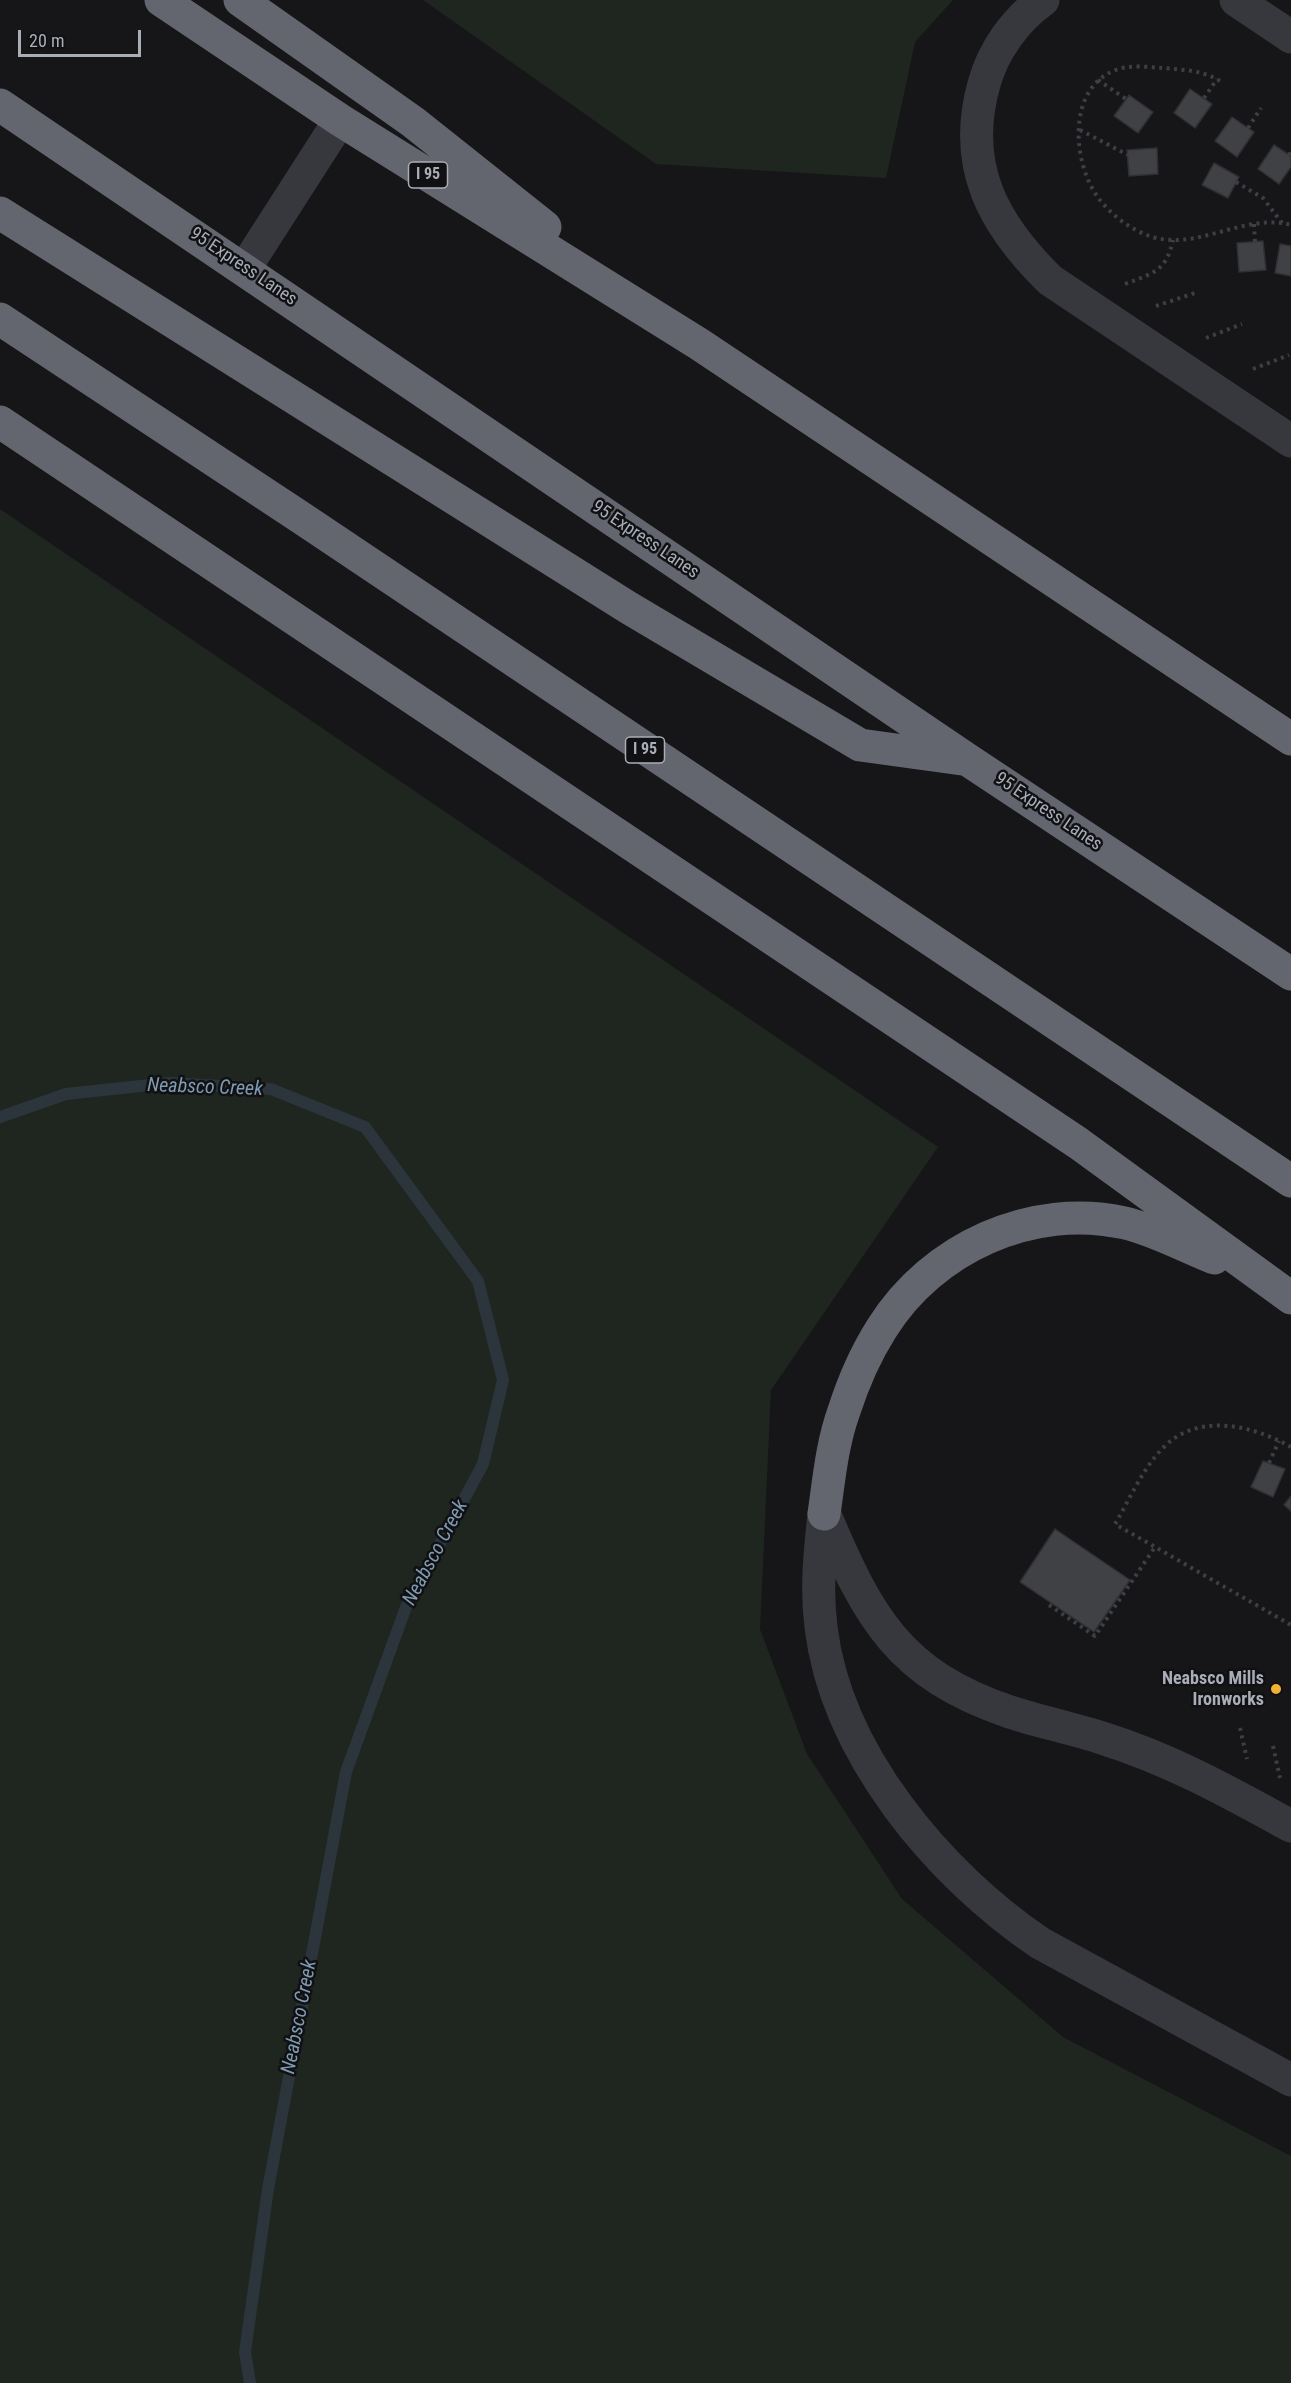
<!DOCTYPE html>
<style>
body{margin:0}
#map{position:relative;width:1291px;height:2383px;overflow:hidden;background:#161618;font-family:"Roboto Condensed",sans-serif}
canvas{display:block}
.scale{position:absolute;left:18px;top:30px;width:123px;height:27px;box-sizing:border-box;border:3px solid #a8adb8;border-top:0;padding-left:8px;font-size:18px;line-height:21px;white-space:nowrap;color:#a8adb8;-webkit-text-stroke:4px #111113;paint-order:stroke}
</style>
<div id="map">
<canvas width="1291" height="2383"></canvas>
<div class="scale">20 m</div>
</div>
<script>
const g = document.querySelector('canvas').getContext('2d');
g.lineJoin = 'round';
function fillPath(path, color) {
  g.fillStyle = color;
  g.fill(path, 'evenodd');
}
function trace(path, color, width, dash) {
  g.strokeStyle = color;
  g.lineWidth = width;
  g.lineCap = dash ? 'butt' : 'round';
  g.setLineDash(dash || []);
  g.stroke(path);
}
function label(font, color, halo, rows, align = 'center') {
  g.font = font + ' "Roboto Condensed",sans-serif';
  g.lineWidth = 5;
  g.setLineDash([]);
  g.textBaseline = 'middle';
  g.strokeStyle = halo;
  g.fillStyle = color;
  for (const [text, x, y, turn = 0] of rows) {
    g.save();
    g.translate(x, y);
    g.rotate((+turn || 0) * Math.PI / 180);
    g.textAlign = isNaN(turn) ? turn : align;
    if (halo) g.strokeText(text, 0, 0);
    g.fillText(text, 0, 0);
    g.restore();
  }
}
fillPath(new Path2D(`
 M423,0H953L915,42L886,178L656,164Z
 M0,509L938,1147L771,1390L760,1629L807,1754L902,1899L1063,2037L1291,2156V2383H0Z`), '#1e261f');
trace(new Path2D(`
 M0,1117L66,1094L169,1083L271,1089L365,1127L478,1281L503,1380L483,1464L406,1607L346,1772L268,2189L245,2352L250,2383`), '#2c353c', 12);
const building = new Path2D(`
 M1190,89L1212,104L1195,128L1174,113Z
 M1129,95L1153,112L1138,133L1114,116Z
 M1232,117L1254,132L1237,157L1215,141Z
 M1274,145L1291,156V167L1279,184L1258,169Z
 M1157,148L1158,174L1129,176L1127,150Z
 M1214,163L1239,177L1228,198L1202,185Z
 M1263,241L1266,270L1239,272L1237,243Z
 M1280,244L1291,246V276L1275,273Z
 M1263,1461L1285,1469L1273,1497L1251,1487Z
 M1291,1496V1511L1284,1505Z
 M1055,1529L1130,1580L1094,1632L1020,1582Z`);
fillPath(building, '#404145');
trace(building, '#303034', 1.5);
trace(new Path2D(`
 M1098,80L1126,99
 M1220,81C1202,70 1183,70 1163,68C1147,67 1128,64 1113,71C1067,91 1073,162 1097,196C1109,213 1128,228 1147,235C1195,254 1243,212 1291,225
 M1204,98L1217,79
 M1248,128L1261,108
 M1080,130L1128,155
 M1289,155L1291,152
 M1236,182L1263,198L1282,223
 M1254,224L1255,242
 M1125,284C1153,273 1166,272 1173,240
 M1156,306L1195,293
 M1206,338L1242,324
 M1253,369L1289,355
 M1291,1447C1254,1426 1200,1412 1165,1446C1143,1467 1130,1499 1115,1524L1291,1625
 M1269,1463L1279,1441
 M1049,1605L1095,1636L1155,1547
 M1240,1728L1247,1759
 M1273,1746L1280,1778`), '#3d3f44', 4, [3, 4.5]);
trace(new Path2D(`
 M1043,0C1015,20 993,51 984,84C961,166 993,224 1050,280L1291,441
 M1236,0L1291,37
 M245,268L340,120
 M824,1514C820,1552 816,1588 821,1627C836,1753 938,1874 1040,1943L1291,2080
 M825,1515C868,1617 899,1675 1010,1712C1040,1722 1072,1728 1102,1738C1172,1760 1227,1791 1291,1826`), '#37383d', 33);
trace(new Path2D(`
 M161,0L340,120L699,344L1291,739
 M240,0L413,122L545,227
 M0,105L968,760L1291,974
 M0,213L629,608L860,745L962,759
 M0,319L303,519L1291,1181
 M0,422L1078,1143L1291,1298
 M824,1514C829,1479 832,1444 844,1411C853,1383 866,1353 882,1328C932,1248 1032,1202 1125,1223C1155,1230 1186,1247 1214,1258`), '#63666e', 33);
for (const [x, y, r, color] of [
 [1276,1689,6,"#f2b134"]
]) {
  const dot = new Path2D();
  dot.arc(x, y, r, 0, 2 * Math.PI);
  g.fillStyle = color;
  g.fill(dot);
  trace(dot, '#111113', 2);
}
for (const [x, y, w] of [
 [428,175,39],
 [645,750,39]
]) {
  const box = new Path2D();
  box.roundRect(x - w / 2, y - 13, w, 26, 4.5);
  g.fillStyle = '#111113';
  g.fill(box);
  trace(box, '#a8adb8', 1.5);
}
label('bold 16px', '#a8adb8', null, [
 ["I 95",428,175],
 ["I 95",645,750]
]);
label('18px', '#a8adb8', '#111113', [
 ["95 Express Lanes",243,267,34],
 ["95 Express Lanes",645,540,34],
 ["95 Express Lanes",1048,812,34]
]);
label('bold 18px', '#a8adb8', '#111113', [
 ["Neabsco Mills",1264,1679],
 ["Ironworks",1264,1700]
], 'right');
label('italic 20px', '#7f9bb3', '#111113', [
 ["Neabsco Creek",205,1088,2],
 ["Neabsco Creek",436,1553,-62],
 ["Neabsco Creek",300,2017,-79]
]);
</script>
